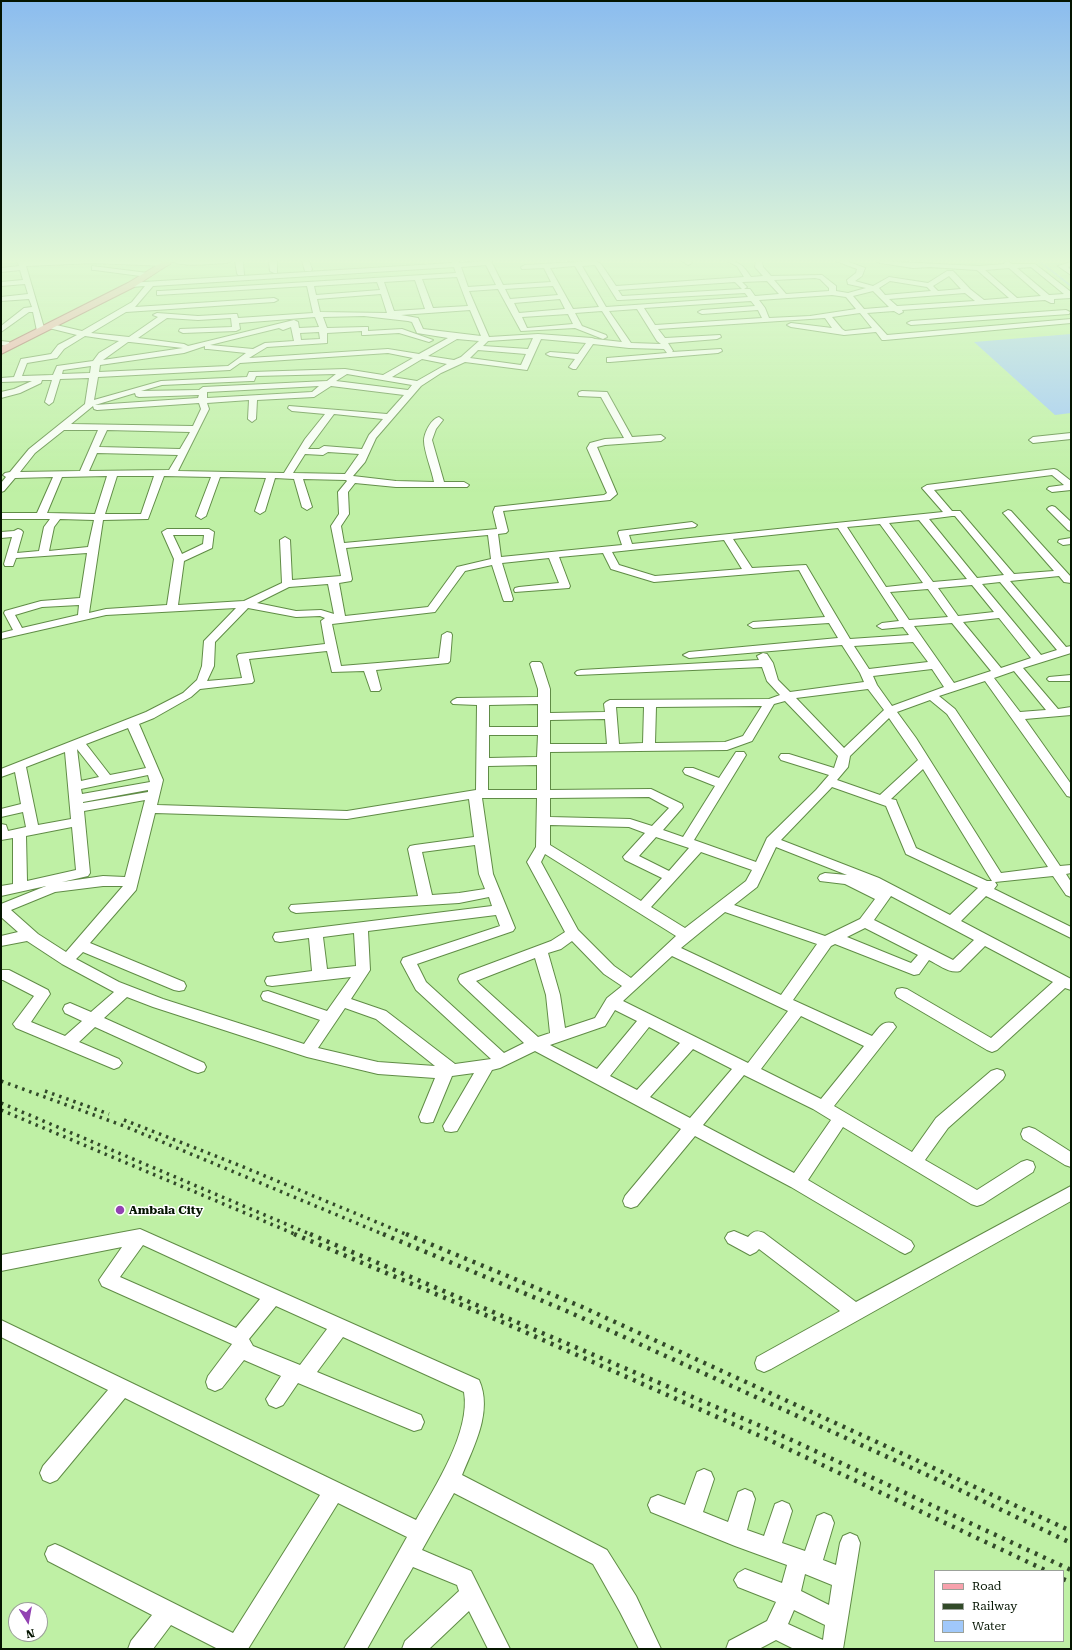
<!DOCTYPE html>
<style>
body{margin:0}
#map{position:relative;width:1072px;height:1650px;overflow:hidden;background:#bff0a5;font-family:"Roboto Serif",serif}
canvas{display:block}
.frame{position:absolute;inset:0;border:2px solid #041400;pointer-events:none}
.legend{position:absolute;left:934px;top:1570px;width:130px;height:72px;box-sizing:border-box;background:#fff;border:1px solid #9ba199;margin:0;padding:5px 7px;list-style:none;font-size:12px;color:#041400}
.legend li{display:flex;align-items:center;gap:8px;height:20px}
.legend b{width:20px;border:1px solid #9ba199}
.north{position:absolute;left:8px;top:1602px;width:40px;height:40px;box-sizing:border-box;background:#fff;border:1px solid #9ba199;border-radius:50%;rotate:169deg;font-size:11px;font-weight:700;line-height:16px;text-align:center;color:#041400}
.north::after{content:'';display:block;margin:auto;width:14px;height:18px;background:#9242b2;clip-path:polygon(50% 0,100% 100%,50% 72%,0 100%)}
</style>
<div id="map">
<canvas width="1072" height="1650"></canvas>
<div class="frame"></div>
<ul class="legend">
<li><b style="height:5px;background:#f7a1ac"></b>Road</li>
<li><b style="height:5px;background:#324a29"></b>Railway</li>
<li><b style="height:11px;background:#a0c8fa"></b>Water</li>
</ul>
<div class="north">N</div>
</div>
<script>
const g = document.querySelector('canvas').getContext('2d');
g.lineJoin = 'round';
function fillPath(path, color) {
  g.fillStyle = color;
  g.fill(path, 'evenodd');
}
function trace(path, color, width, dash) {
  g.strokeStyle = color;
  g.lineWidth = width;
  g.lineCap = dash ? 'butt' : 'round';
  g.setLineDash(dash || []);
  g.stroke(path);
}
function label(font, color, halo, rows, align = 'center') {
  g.font = font + ' "Roboto Serif",serif';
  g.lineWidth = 3;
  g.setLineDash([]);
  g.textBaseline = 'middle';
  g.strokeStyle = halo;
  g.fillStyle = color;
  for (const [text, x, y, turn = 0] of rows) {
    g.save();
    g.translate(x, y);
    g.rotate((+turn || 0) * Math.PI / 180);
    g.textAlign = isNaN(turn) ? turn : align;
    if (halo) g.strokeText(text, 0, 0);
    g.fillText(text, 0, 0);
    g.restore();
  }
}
fillPath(new Path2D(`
 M1071,334V413L1055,415L974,342Z`), '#a0c8fa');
trace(new Path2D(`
 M1039,261L1071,286`), '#a0c8fa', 2);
const minor = new Path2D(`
 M17,261H149L166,262L170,264L166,266L94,263L26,266L45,331L41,333L37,331L33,312H29L1,332V326L24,308L32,307L29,299L1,301V297L28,294L25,284L1,286V282L23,280L20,270L1,272V268L19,266Z
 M172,261H231L227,263C215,263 181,268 172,261Z
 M235,261H243L244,275H238L237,273Z
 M269,261H277V273H274L270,271Z
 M302,261H309L312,269L311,271H305Z
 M452,261H458L459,263L491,261L503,285L551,282L544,268L522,269L521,267L525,265L596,261L601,264L616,286L744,277L737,266L727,261C740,261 744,267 751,277L763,276L755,267L756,261H762L763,267L771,276L822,275L836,286V291L848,293L866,288L848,284L847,280L856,273L857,269L836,261H846L865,268L862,276L855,281L873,286L889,277L928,283L947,271H953L970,289L984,300L1009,298L977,270L930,267L913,268L880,263L876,261L979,266L1004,264L1005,262L1007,261L1012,264H1035L1071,292V298L1054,299V303H1051L1045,300L902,310L903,312L899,314L894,311L867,313L887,335L1071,319V323L885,340H882L876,332L844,335L791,327L787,325L791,323L832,328L825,318L658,329L665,338L720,335L721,337L717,339L668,343L673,351L672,352L721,349L722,351L718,353L610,362H607V358L667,353L664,349L629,348L593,344L576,369H573L569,367L575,359L550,356L546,354L550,352L578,354L586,343L541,339L527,370L465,362L441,373L421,386L376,438L365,462L353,476L396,481L434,482C432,471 424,451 424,441C424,433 431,419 439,417L443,420L436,429L432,440L444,482H464L469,485L467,487H396L355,483L348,492L349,514L341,526L344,543L497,529L493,512L495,507L604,495L607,493L587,448L590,443L605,439L624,438L601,397L579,396L578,394L579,392L582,391L607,392L632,437L661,435L665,438L661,441L605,445L597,447L617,494L610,500L503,511L508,531L506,533L498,534L501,557L622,545L618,533L619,531L692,522L697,525L695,527L629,535L632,544L943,512L922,488L927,485L1054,469L1057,470L1071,481V490L1052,492L1047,489L1049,487L1064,485L1052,475L934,490L952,511H960L1014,574L1054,571L1005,515L1003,513L1008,510L1011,511L1071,577V583L1064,582L1059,576L1010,581L1066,647L1071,646V653L1023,668L1058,709L1071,707V715L1025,719L1071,784V797L1067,796L985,681L939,696L955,709L1060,866L1071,865V873L1066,874L1071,882V897L1066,895L1053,876L995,882L997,885L994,889L1071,927V938L986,896L961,921L1071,979V990L1065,988L997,1050L992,1052L987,1050L897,997L895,993L897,989L902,988L907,989L991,1038L1053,982L985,946L960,971C950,974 939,965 929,960L919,974L914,975L835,944L831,946L793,1000L872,1036C878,1029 882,1020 893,1023L896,1027L893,1031L834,1106L912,1152L936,1118L991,1071L997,1069L1003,1071L1005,1075L1003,1079L948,1128L925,1160L977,1190L1021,1162L1027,1160L1033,1162L1035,1167L1033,1172L983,1204L977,1206L971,1204L843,1127L808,1180L911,1241L914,1246L911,1251L905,1254L899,1251L791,1187L695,1136L637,1206L631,1208L625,1206L623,1201L625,1196L681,1129L535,1051L500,1068L492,1070L457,1131L451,1132L445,1131L443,1126L474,1073L452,1076L433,1122L427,1123L421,1122L419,1117L435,1078L378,1074L307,1057L153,1007L127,997L104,1018L204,1063L206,1067L204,1071L198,1073L192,1071L95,1027L79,1042L119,1059L122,1063L119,1067L114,1069L16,1028L13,1024L34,996L3,980H1V970H9L48,990L50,994L31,1022L65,1036L82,1021L65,1013L63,1009L65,1005L70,1003L91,1012L114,992L62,964L27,941L1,946V936L18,932L1,917V904L46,886L1,896V886L13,884V838L1,840V824L6,825L8,831L26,827L23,812L1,817V809L21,804L15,772L1,777V769L146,712L183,693L197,680L202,666L204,641L236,608L106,615L1,639V633L13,630L4,613L5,611L41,601L80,598L87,553L16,558L13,566H5L4,564L12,537L1,538V532L14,531L18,529L21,530L23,532L17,553L39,551L44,527L50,519H1V513H37L53,477L15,478L4,491L1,492V483L6,477L3,475L5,473L10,472L29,449L85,404L89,378L60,379L53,402L49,405L45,402L52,380H42L41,383L20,393L1,398V392L14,389L32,381L1,382V378L14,377L21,359L51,354L58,345L77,335L49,328V324H52L82,331L132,302L145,286L131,287L127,285L128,283L452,263ZM486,265L496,285L468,287L461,267ZM595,265L617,300H620L745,293L748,297L606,307L582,266ZM575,266L599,307L573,309L550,268ZM454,267L456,273L160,291H157V295L307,286L313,313L238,318L237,314H234L198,316L157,313L153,315L158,317L129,337L91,333L126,312L274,302L278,300L274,298L135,307L153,286ZM1031,267L1064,294L1049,295L1017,268ZM1009,268L1041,296L1017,298L985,270ZM949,276L961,289L938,291L933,286ZM457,277L468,306L433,308L422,279ZM815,278L820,279L829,288V291L786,294L774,280ZM415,280L425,309L394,311L384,282ZM767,281L779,294L755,296L750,289H744L747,287L742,282ZM890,281L927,287L931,291L885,295L879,288ZM377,282L380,290L316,295L314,286ZM735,282L742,289L622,296L618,290ZM553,286L558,295L510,299L505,289ZM498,289L521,331L575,328L603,339L607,337L606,335L582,326L575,313L602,311L622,342L595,339L592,338L538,334L489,337L469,291ZM873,291L889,307L864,309L853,296ZM965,293L975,301L897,306L889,299ZM381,294L387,313L320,312L317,299ZM832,295L846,297L856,309L810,316L769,318L765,308L759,300ZM560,299L565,309L519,313L514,303ZM751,301L755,306L702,310L698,312L702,314L758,310L762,318L655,325L644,308ZM637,309L657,341L661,344L631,343L609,311ZM470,310L481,336L423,329L418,318L401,315ZM860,313L872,328L845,331L842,329L832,317ZM568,314L573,324L527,328L522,317ZM364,316L408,321L412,322L417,333L448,338L419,354L388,349L249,358L267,347L327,343V333L362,331V335H365L399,333L429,342L433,340L402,329L368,331V327H365L327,328L323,317ZM315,317L319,327L299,328L298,322L294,320L188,346L184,344L138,338L167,318L198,320L231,318L232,327L180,329L179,331L183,333L236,331L240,329L239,323ZM291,327L294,341L265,343L253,349L210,345L279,328L283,330ZM319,332L320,339L301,340L300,333ZM85,336L119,341L99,353L93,361L57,366L53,375L22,376L27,363L57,358L64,349ZM533,338L528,349L483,346L488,341ZM457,339L479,341L461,357L454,360L428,356ZM128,342H130L183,348L103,360ZM205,346V349H208L246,353L228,366L99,372L100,365L184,353ZM478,350L526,354L521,365L470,358ZM388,353L413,358L383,375L345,369L252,372H249L247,377L161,381L94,400L98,377L230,370L240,363ZM422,359L447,364L417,381L392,377ZM91,366L90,373L62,374L63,370ZM336,374L327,381L203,387L199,390L141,391L162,385L251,381H254L256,376ZM347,374L412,385L408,390L336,381ZM319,386L312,392L207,398V392ZM331,386L404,395L387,414L289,406L288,408L292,411L325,414L305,439L284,473L178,471L209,409L207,403L249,400L248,419L252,422L256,419L257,400L314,397ZM135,393L136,396L139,397L199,395L198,398L95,405ZM199,403L201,409L193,426L71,424L93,406L94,409L97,410ZM334,414L383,419L369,435L362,449L324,446L319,449H308ZM64,430H98L80,471L20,472L35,453ZM107,430L190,432L180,449L99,447ZM328,452L359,454L345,474L293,473L305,454L323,455ZM97,453L178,455L169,470L89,471ZM107,476L95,514L47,513L62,477ZM117,476H154L141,514H105ZM164,476L211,477L196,516L201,519L206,516L220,477L266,478L255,511L260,514L265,511L275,478L294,479L302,507L307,510L312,507L303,479L346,480L347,481L338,492L339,514L331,526L341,576L292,580L290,540L285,537L280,540L282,583L244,601L178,605L184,561L212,548L214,532L209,529H167L162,532L174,559L167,605L106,609L89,613L103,520L148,519ZM952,516H955L1004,575L977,578L929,519ZM60,519L94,520L88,547L49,551L54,527ZM919,520L967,579L933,582L889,523ZM880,524L923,583L886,587L847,527ZM838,528L899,621L882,623L877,626L882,629L903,627L909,635L850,639L806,565L752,568L733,539ZM173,535H204L203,544L182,554ZM488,535L491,559L457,567L428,607L345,616L339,583L351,581L352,579L346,548ZM724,540L742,569L655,576L619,565L612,552ZM603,553L611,569L654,582L799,570L825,617L753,622L748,625L753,628L829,623L838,638L689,652L683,655L689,658L842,645L860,673L864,682L790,692L778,680L773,663L767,654L763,653L757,656L759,660L581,670L577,671L575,673L577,675L762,667L767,681L780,695L769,699L610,700L606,702L604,704L605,712L550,713V689L542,664L540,662H532L530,664L538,689V697L457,698L453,700L451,702L453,704L477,705L476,790L347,811L157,805L163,780L139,724L154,718L191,697L200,689L252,683L254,681L249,659L327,651L332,672L364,671L371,691H379L381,689L376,670L448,663L450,661L452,635L451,633L447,632L442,635L439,658L341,666L332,624L435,612L465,571L492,565L503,599L504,601H512L513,599L502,563L549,558L559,583L519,587L515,588L514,590L515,592L569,588L570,586L559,557ZM1000,582L1057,650L1041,655L982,584ZM328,584L334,614L321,610L296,611L257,603L289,587ZM972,585L994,612L958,616L938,588ZM928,589L948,617L909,620L890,592ZM79,605L78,615L22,628L15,615L42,607ZM248,608L296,617L320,616L325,618L321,621L325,644L239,654L237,656L242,678L207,681L214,666L215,642ZM999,618L1031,658L1001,668L963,622ZM952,623L991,671L954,683L914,626ZM913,642L928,662L869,669L854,646ZM932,669L944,687L892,706L877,685L873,676ZM1014,671L1046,710L1020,712L994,678ZM868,689L884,710L844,748L796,698ZM930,700L947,714L1048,867L1001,873L916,738L897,712ZM785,701L838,756L834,768L789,754H781L779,757L781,760L829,775L816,790L767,838L756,862L694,840L746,755L744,752H736L719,778L693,768H685L683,771L685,774L715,786L683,837L663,830L683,807L682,804L651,789L550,790V752L727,750L752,741L774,704ZM538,704V727H489V705ZM762,706L743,736L725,742L655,743L656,707ZM616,707H644L643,743L619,744ZM889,718L918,760L880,795L837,780L848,767L850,756ZM605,719L607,744H550V720ZM128,728L146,768L110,775L86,744ZM489,735H538L537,757L489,758ZM77,749L99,777L81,781ZM65,752L71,819L38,825L26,767ZM537,765V790H488V766ZM923,769L990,878L992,881H987L916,848L897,803L896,800L891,799ZM148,775L150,782L82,794L81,789ZM832,787L886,806L906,854L978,888L950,915L879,878L781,840ZM148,790V792L83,803V802ZM649,797L669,808L652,826L630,819L550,817V798ZM482,798H537L536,847L527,862L565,932L551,941L460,975L458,979L460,983L524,1043L504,1053L426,982L417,964L513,931L515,928L493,874ZM469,799L474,837L415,845L410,846L408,849L418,896L291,905L289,908L291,911L296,913L459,903L489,897L492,906L275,933L273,937L275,941L280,942L309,938L312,971L267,977L265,981L267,985L272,986L351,977L327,1011L268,991L263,992L261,996L263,1000L320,1020L304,1044L163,999L119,982L76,959L83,952L174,990L179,991L184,990L186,986L184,982L90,943L136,890L155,813L347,819ZM145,800L125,877L103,876L62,882L88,876L90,873L84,811ZM550,825L629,827L645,833L623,857L625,860L662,878L641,901L550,845ZM72,827L76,870L27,881L26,836ZM656,837L689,848L669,871L639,856ZM475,845L479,874L485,889L459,893L432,895L422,852ZM776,847L847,875L825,873L820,875L818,878L820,881L845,884L875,899L860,919L825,936L734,905L757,887ZM701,852L752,870L746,881L685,928L651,907ZM545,854L676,936L631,978L614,966L578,930L541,862ZM103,886H123L66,952L38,934L11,910L55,892ZM891,896L974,940L953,960L874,920ZM725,912L817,944L781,995L681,948ZM496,915L500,926L403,958L401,962L416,990L491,1059L455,1064L386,1011L351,999L370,970L368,931ZM865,928L918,955L911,963L847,937ZM354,933L356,966L327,969L323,937ZM572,941L604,974L622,986L607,998L595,1018L565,1028L560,995L548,953L561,949ZM672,956L788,1011L748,1063L623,1001ZM535,958L546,995L550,1033L538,1037L476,981ZM345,1008L376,1019L435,1066L378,1062L318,1048ZM615,1010L637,1021L597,1069L550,1045L605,1026ZM801,1016L864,1046L821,1099L761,1069ZM649,1027L680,1043L637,1090L610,1076ZM693,1049L732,1069L690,1118L650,1097ZM744,1075L813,1109L831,1120L794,1173L703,1125Z
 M682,261H690L692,263L688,265Z
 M1071,262V266L1068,267L1071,270V275L1058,266Z
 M92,266L148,273L152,275L148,277L95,270H92Z
 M1066,310L1070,312L1069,314L911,325L907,323L911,321Z
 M1,341L9,342L10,344L6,346L1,345Z
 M1071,433V439L1033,443L1029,440L1033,437Z
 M1052,506L1055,507L1071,522V531L1068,530L1047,509L1049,507Z
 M1071,538V544L1063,545L1058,542L1059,540Z
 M1071,675V681H1049L1047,679L1049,677Z
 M1029,1127L1035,1129L1071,1152V1167L1065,1165L1023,1139L1021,1134L1023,1129Z
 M1071,1186V1201L771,1369L764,1372L757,1369L755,1363L757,1357L840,1311L759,1249L756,1252L750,1255L728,1243L725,1238L728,1233L734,1231L748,1237C753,1231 757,1230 764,1233L856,1302Z
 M140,1229L479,1380C493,1411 474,1446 462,1475L607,1550L636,1596L661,1649H639L620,1612L593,1564L454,1493L422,1550L471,1571L510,1649H488L469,1611L429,1649H402L405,1641L459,1591L457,1585L413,1567L367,1649H344L407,1537L338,1503L248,1649H218L171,1625L153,1649H128L131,1641L152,1615L48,1561L45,1554L48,1547L55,1544L62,1547L233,1633L320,1495L125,1398L57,1480L50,1483L43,1480L40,1473L43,1466L108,1390L1,1337V1320L416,1520C435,1487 471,1431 464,1392L343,1337L317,1372L421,1415L424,1422L421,1429L414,1431L298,1383L283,1405L276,1408L269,1405L266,1399L281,1376L244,1360L222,1388L215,1391L208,1388L206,1382L208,1376L232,1344L102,1286L99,1280L122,1247L1,1271V1255ZM143,1245L260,1299L236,1328L120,1277ZM276,1306L327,1329L300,1365L253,1346L249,1339Z
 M704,1469L711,1472L714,1479L703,1512L728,1522L738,1492L745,1489L752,1492L755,1499L747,1530L764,1536L775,1504L782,1501L789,1504L792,1511L782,1543L805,1551L817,1516L824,1513L831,1516L834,1523L823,1560L836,1565L840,1543L843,1536L850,1533L857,1536L860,1543L843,1649H794L776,1640L759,1649H726L729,1641L767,1621L776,1602L738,1587L734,1580L738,1573L745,1569L782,1583L787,1565L735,1546L651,1512L648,1505L651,1498L658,1495L685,1505L697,1472ZM805,1574L832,1585L829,1605L801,1591ZM794,1610L825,1625L823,1640L788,1624Z`);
const major = new Path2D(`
 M164,261H174L134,287L1,354V347L128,283Z`);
trace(minor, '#608c46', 2);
trace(major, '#9e474c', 2);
fillPath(minor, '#fff');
fillPath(major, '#f7a1ac');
trace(new Path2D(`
 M1,1081L124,1126L385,1235
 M45,1091L109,1114
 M1,1103L312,1235
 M1,1110L297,1235
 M124,1120L236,1164L408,1235`), '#324a29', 3.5, [2.5, 5]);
trace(new Path2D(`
 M294,1234L509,1325L767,1439L1047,1571
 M310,1234L770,1430L1071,1570
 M383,1234L569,1312L947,1484L1071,1543
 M406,1234L580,1306L1071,1531
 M1063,1579L1071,1582`), '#324a29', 4.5, [3, 6]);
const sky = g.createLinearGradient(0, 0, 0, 492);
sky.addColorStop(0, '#8bbcef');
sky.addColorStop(0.53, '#e2f8d6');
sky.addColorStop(1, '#e2f8d600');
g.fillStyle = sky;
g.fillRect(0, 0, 1072, 492);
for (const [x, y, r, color] of [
 [120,1210,5,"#9242b2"]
]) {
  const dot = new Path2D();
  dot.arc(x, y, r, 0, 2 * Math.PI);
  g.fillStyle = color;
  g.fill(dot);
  trace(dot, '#fff', 1.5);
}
label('bold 12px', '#041400', '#fff', [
 ["Ambala City",129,1210]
], 'left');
</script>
